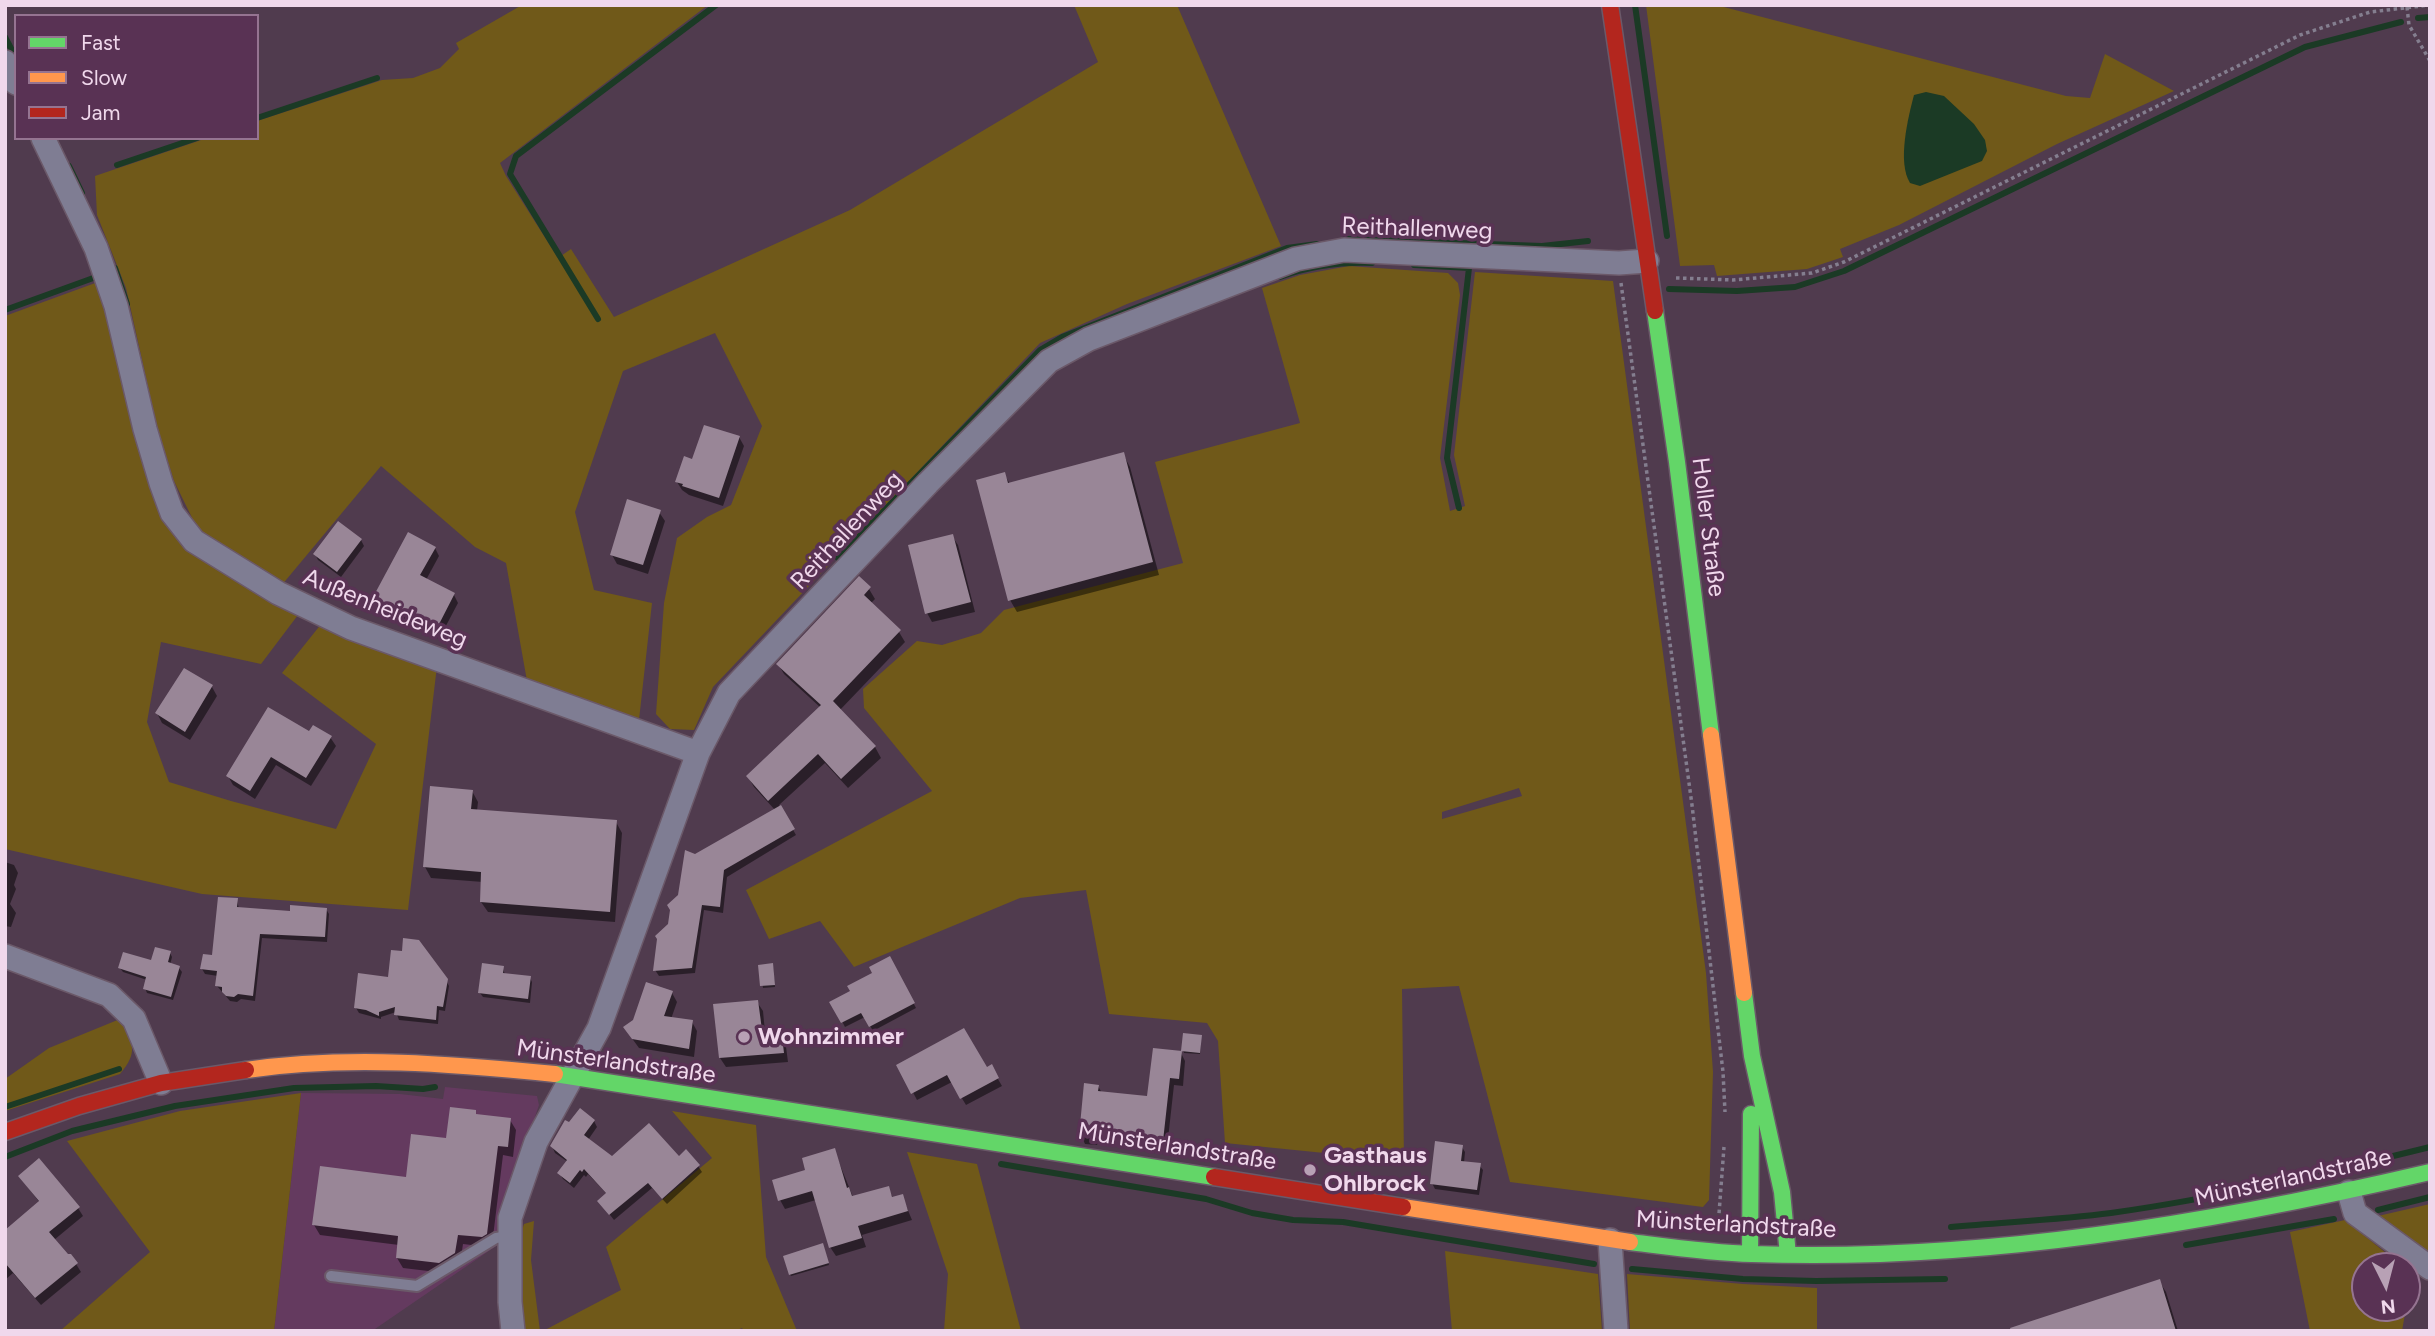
<!DOCTYPE html>
<meta charset="utf-8">
<style>
body{margin:0}
#map{position:relative;width:2435px;height:1336px;overflow:hidden;background:#503b4e;font-family:Figtree,sans-serif}
canvas{display:block}
.frame{position:absolute;inset:0;border:7px solid #f0d8ec;pointer-events:none}
.legend{position:absolute;left:14px;top:14px;width:245px;height:126px;box-sizing:border-box;background:#593254;border:2px solid #957491;margin:0;padding:9px 12px;list-style:none;font-size:21px;color:#f0d8ec}
.legend li{display:flex;align-items:center;gap:14px;height:35px}
.legend b{width:35px;border:2px solid #957491}
.north{position:absolute;left:2351px;top:1252px;width:70px;height:70px;box-sizing:border-box;background:#593254;border:2px solid #957491;border-radius:50%;rotate:174deg;font-size:19px;font-weight:700;line-height:28px;text-align:center;color:#f0d8ec}
.north::after{content:'';display:block;margin:auto;width:24px;height:32px;background:#b8a1b5;clip-path:polygon(50% 0,100% 100%,50% 72%,0 100%)}
</style>
<div id="map">
<canvas width="2435" height="1336"></canvas>
<div class="frame"></div>
<ul class="legend">
<li><b style="height:9px;background:#63d668"></b>Fast</li>
<li><b style="height:9px;background:#ff974d"></b>Slow</li>
<li><b style="height:9px;background:#b3261e"></b>Jam</li>
</ul>
<div class="north">N</div>
</div>
<script>
const g = document.querySelector('canvas').getContext('2d');
g.lineJoin = 'round';
function fillPath(path, color) {
  g.fillStyle = color;
  g.fill(path, 'evenodd');
}
function trace(path, color, width, dash) {
  g.strokeStyle = color;
  g.lineWidth = width;
  g.lineCap = dash ? 'butt' : 'round';
  g.setLineDash(dash || []);
  g.stroke(path);
}
function label(font, color, halo, rows, align = 'center') {
  g.font = font + ' Figtree,sans-serif';
  g.lineWidth = 7;
  g.setLineDash([]);
  g.textBaseline = 'middle';
  g.strokeStyle = halo;
  g.fillStyle = color;
  for (const [text, x, y, turn = 0] of rows) {
    g.save();
    g.translate(x, y);
    g.rotate((+turn || 0) * Math.PI / 180);
    g.textAlign = isNaN(turn) ? turn : align;
    if (halo) g.strokeText(text, 0, 0);
    g.fillText(text, 0, 0);
    g.restore();
  }
}
fillPath(new Path2D(`
 M445,1087L537,1096L539,1105L501,1217L499,1244L372,1331H274L301,1093L400,1094L443,1099Z`), '#643a5f');
fillPath(new Path2D(`
 M522,5H708L500,163L506,176L558,258L571,249L614,317L850,210L1098,62L1074,5H1177L1281,246L1127,304L1040,343L713,687L694,730L670,729L656,714L664,603L677,538L707,517L731,505L762,426L715,333L623,371L575,512L594,590L652,603L639,720L527,681L506,563L475,547L381,466L281,586L199,532L174,481L157,427L126,288L97,215L95,176L207,138H257V121L382,80L413,78L440,68L459,49L456,43Z
 M1646,5H1716L2066,96L2090,98L2105,54L2174,91L2057,144L1899,225L1840,249L1843,257L1807,269L1717,276L1714,265L1680,266Z
 M1349,266L1448,273L1458,283L1460,295L1440,458L1450,511L1465,506L1454,455L1475,272L1613,281L1706,973L1713,1072L1709,1200L1703,1207L1510,1182L1459,986L1402,989L1404,1161L1225,1143L1218,1041L1207,1023L1109,1014L1086,890L1020,898L854,967L820,921L769,939L746,890L932,791L864,708L863,689L917,641L942,645L981,633L1004,610L1183,563L1155,462L1300,423L1262,288L1300,275ZM1519,788L1522,796L1442,819V812Z
 M98,282L163,516L301,611L261,664L161,642L147,722L169,782L231,801L336,829L376,744L282,673L322,623L437,666L408,910L202,894L5,849V316Z
 M120,1019C133,1042 139,1052 120,1074L5,1111V1079L49,1048Z
 M301,1093L274,1331H60L150,1252L67,1141L180,1111Z
 M672,1111L756,1125L766,1257L797,1331H744L742,1328L735,1331H543L621,1290L606,1247L712,1158Z
 M907,1152L977,1164L1021,1331H944L948,1274Z
 M2430,1204V1255L2378,1216Z
 M2345,1220L2402,1266H2365V1308H2406L2402,1331H2310L2290,1232Z
 M534,1221L531,1260L540,1331H522L519,1240L524,1224Z
 M1445,1251L1598,1274L1602,1331H1452Z
 M1627,1274L1743,1284L1817,1288V1331H1630Z`), '#705919');
fillPath(new Path2D(`
 M1926,92L1944,96L1974,124L1985,140L1987,151L1982,161L1920,186L1910,183C1897,162 1908,118 1914,95Z`), '#1b3a25');
fillPath(new Path2D(`
 M739,437L744,446L723,506L689,495L682,490L677,482Z
 M1123,454L1130,467L1159,575L1017,612L1010,600L1004,474L1010,484Z
 M659,512L665,521L648,574L617,564L612,555Z
 M338,524L361,540L364,546L341,577L318,560L315,554Z
 M952,536L958,545L975,612L932,622L927,613Z
 M435,548L439,556L426,580L454,595L458,603L439,639L379,607L374,599Z
 M869,589L875,599L870,604L899,632L905,642L839,711L875,747L881,758L848,788L825,763L779,805L796,835L727,877L723,913L704,910L695,973L659,976L655,970L695,856L775,810L754,787L748,777L821,708L784,674L778,664Z
 M184,670L212,687L217,696L190,740L162,723L157,713Z
 M310,734L330,737L336,746L311,786L276,765L255,799L233,785L228,776Z
 M472,791L478,802L477,811L616,822L622,833L615,922L488,912L481,902L483,882L431,878L425,867Z
 M5,862L14,865L18,873L14,885L16,889L10,904L16,913L11,927L5,926Z
 M237,900L239,909L292,912L326,909L329,914L327,942L262,938L255,1001L241,999L237,1002L230,1001L217,986L218,976L205,974L202,969L213,957Z
 M170,953L172,957L170,965L179,968L182,972L173,1000L147,993L145,988L147,980L123,972L120,968L153,962Z
 M890,958L916,1008L873,1031L865,1017L845,1027L832,1002L852,992Z
 M760,966L773,967L775,987L763,988Z
 M503,968L505,975L530,978L532,982L530,1003L483,997L480,993Z
 M390,979L446,980L449,986L445,1011L439,1010L438,1024L399,1020L396,1012L381,1017V1019L359,1013L356,1008Z
 M672,993L677,1002L671,1019L692,1022L697,1031L694,1057L639,1048L631,1037Z
 M757,1002L763,1011L765,1032L780,1030L785,1039L788,1062L726,1067L720,1058Z
 M1201,1037L1200,1054L1184,1053L1183,1050Z
 M1181,1053L1185,1061L1183,1086L1174,1085L1167,1148L1098,1142L1097,1145L1085,1144L1081,1135L1098,1086L1102,1093L1148,1098Z
 M899,1066L986,1070L991,1067L1002,1086L966,1105L952,1082L917,1100Z
 M475,1112L477,1116L510,1120L516,1130L513,1157L503,1155L492,1245L488,1247L463,1244L460,1264L445,1273L403,1268L397,1258L399,1245L320,1235L314,1225L407,1179Z
 M594,1121L597,1127L588,1140L612,1158H678L698,1166L702,1172L667,1204L652,1188L614,1220L599,1201L607,1194L588,1174L586,1177L584,1175L574,1188L563,1179L559,1173L568,1162L555,1153L552,1146Z
 M1462,1147L1465,1152L1464,1163L1479,1165L1483,1170L1479,1195L1435,1189L1432,1183Z
 M834,1150L853,1197L888,1188L893,1198L902,1196L912,1220L862,1235L866,1247L836,1256L830,1247L816,1200L785,1209L780,1200L808,1171Z
 M20,1177L78,1208L83,1216L54,1240L76,1264L81,1272L41,1305L13,1273L5,1280V1232L40,1203Z
 M824,1248L829,1265L791,1276L790,1274Z
 M2159,1281L2166,1292L2178,1331H2006Z`), '#0007');
trace(new Path2D(`
 M1635,5L1667,236
 M2418,18L2430,17
 M5,37L16,58
 M257,118L377,78
 M117,165L197,138
 M69,166L82,193
 M1345,239L1542,246L1588,241
 M1414,265L1469,268L1447,458L1459,508
 M115,268L127,304
 M1280,277C1310,266 1340,262 1372,263
 M1669,289L1737,291L1795,287L1844,271L2305,47L2401,22
 M5,310L96,277
 M598,319L510,174L516,156L716,5
 M838,558L1040,350L1062,337L1287,248L1317,244
 M5,1107L119,1069
 M5,1157L72,1131L175,1106L294,1088L376,1086L423,1089L435,1087
 M1001,1164L1206,1199L1252,1213L1293,1220L1343,1222L1594,1264
 M2378,1210L2430,1197
 M1951,1227C2004,1222 2058,1220 2111,1213C2218,1198 2325,1173 2430,1147
 M2186,1245L2334,1219
 M1632,1269L1743,1279L1816,1281L1945,1279`), '#1b3a25', 6);
fillPath(new Path2D(`
 M704,425L740,436L719,498L682,486L683,484L675,482L684,456L692,459Z
 M1124,452L1153,562L1008,601L976,480L1005,472L1008,483Z
 M627,499L661,510L643,565L610,555Z
 M338,521L362,539L337,572L313,554Z
 M408,532L436,547L420,575L455,593L435,632L372,599Z
 M953,534L971,602L925,614L908,545Z
 M859,576L871,587L864,595L901,630L833,701L876,746L841,779L818,754L768,801L746,776L821,705L776,664Z
 M184,668L213,685L185,732L155,713Z
 M268,707L309,731L313,725L332,736L306,778L271,757L250,791L226,776Z
 M430,786L473,790L471,809L617,820L610,912L480,902L481,872L423,867Z
 M781,805L795,829L724,870L720,907L702,905L692,968L653,971L657,939L655,936L668,924L670,910L667,905L678,895L685,850L695,854Z
 M218,897L238,898L237,907L290,911V905L327,908L325,937L260,934L253,996L238,994L234,997L226,996L222,992V987L215,986L217,971L200,969L203,954L212,955Z
 M403,938L419,940L448,979L443,1007L437,1006L436,1020L394,1015L395,1007L379,1012V1016L366,1010L354,1008L358,973L388,977L391,950L402,951Z
 M155,947L171,951L168,962L180,966L171,997L143,989L146,977L118,968L123,952L151,960Z
 M890,956L915,1003L869,1027L861,1013L841,1023L829,1002L850,991L847,986L872,973L869,967Z
 M482,963L504,966L503,973L531,976L528,999L478,993Z
 M773,963L775,985L760,986L758,965Z
 M646,982L673,991L664,1016L693,1020L689,1049L632,1039L623,1027L633,1020Z
 M758,1000L762,1030L781,1028L784,1053L719,1058L713,1004Z
 M964,1028L987,1067L992,1064L999,1078L960,1099L947,1075L911,1094L896,1065Z
 M1183,1033L1202,1035L1200,1053L1181,1051Z
 M1153,1048L1182,1051L1179,1079L1170,1078L1163,1141L1094,1134L1093,1137L1079,1136L1084,1083L1099,1085L1098,1091L1147,1096Z
 M450,1107L476,1110V1114L511,1118L508,1147L498,1146L487,1234L482,1237L458,1235L455,1253L439,1263L396,1258L398,1236L312,1225L320,1166L406,1177L411,1134L446,1138Z
 M580,1108L595,1120L584,1135L612,1156L649,1123L679,1156L686,1149L700,1165L662,1199L648,1183L609,1215L597,1201L606,1193L584,1169L582,1172L580,1170L570,1183L557,1173L567,1160L550,1146L565,1120L569,1122Z
 M1435,1141L1463,1145L1461,1161L1481,1163L1477,1190L1430,1184Z
 M835,1148L847,1188L849,1187L852,1196L889,1186L892,1197L903,1194L908,1211L858,1226L862,1238L829,1248L812,1191L778,1201L772,1180L805,1170L802,1158Z
 M39,1158L80,1207L49,1232L68,1254H71L78,1263L35,1298L5,1263V1230L39,1201L18,1176Z
 M823,1243L829,1263L789,1275L783,1256Z
 M2160,1279L2176,1331H2011L2010,1328Z`), '#998697');
const lane = new Path2D(`
 M331,1276L417,1286L496,1238L509,1236`);
const street = new Path2D(`
 M5,62L16,83
 M43,138L96,248L116,306L145,429L161,483L172,513L194,541L278,593L351,628L698,753
 M5,956L109,995L134,1019L161,1083
 M2349,1192L2355,1213L2430,1268
 M1610,1240L1616,1331
 M513,1331L510,1302V1218L536,1142L599,1028L698,753L729,693L928,483L1049,361L1089,339L1296,259L1344,250L1619,263L1647,261`);
const fast = new Path2D(`
 M1655,311L1677,462L1711,735
 M1744,993L1752,1056L1782,1192L1788,1255
 M555,1074L1214,1177
 M1630,1242C1670,1247 1711,1253 1752,1254C1981,1262 2207,1224 2430,1172
 M1750,1254L1751,1114`);
const slow = new Path2D(`
 M1711,735L1744,993
 M246,1070C348,1055 453,1064 555,1074
 M1403,1207L1630,1242`);
const jam = new Path2D(`
 M1610,5L1655,311
 M5,1132L79,1106L161,1083L246,1070
 M1214,1177L1403,1207`);
trace(lane, '#6b5969', 14);
trace(street, '#6b5969', 26);
trace(fast, '#6b5969', 19);
trace(slow, '#6b5969', 19);
trace(jam, '#6b5969', 19);
trace(new Path2D(`
 M2407,7L2409,25L2430,61
 M1676,278L1733,280L1812,273L1844,262L2300,35L2370,12L2430,5
 M1621,283L1692,805L1723,1072L1725,1112
 M1718,1227L1724,1147`), '#847e8f', 3.5, [3.5, 3.5]);
trace(lane, '#7f7d93', 10);
trace(street, '#7f7d93', 23);
trace(fast, '#63d668', 16);
trace(slow, '#ff974d', 16);
trace(jam, '#b3261e', 16);
for (const [x, y, r, color] of [
 [744,1037,7,"#b8a1b5"],
 [1310,1170,7,"#b8a1b5"]
]) {
  const dot = new Path2D();
  dot.arc(x, y, r, 0, 2 * Math.PI);
  g.fillStyle = color;
  g.fill(dot);
  trace(dot, '#593254', 2.5);
}
label('24px', '#f0d8ec', '#593254', [
 ["Reithallenweg",1417,229,2],
 ["Holler Straße",1708,527,83],
 ["Reithallenweg",847,531,-47],
 ["Außenheideweg",385,609,22],
 ["Münsterlandstraße",616,1062,8],
 ["Münsterlandstraße",1177,1147,9],
 ["Münsterlandstraße",2293,1178,-12],
 ["Münsterlandstraße",1736,1225,3]
]);
label('bold 24px', '#f0d8ec', '#593254', [
 ["Wohnzimmer",758,1037],
 ["Gasthaus",1324,1156],
 ["Ohlbrock",1324,1184]
], 'left');
</script>
